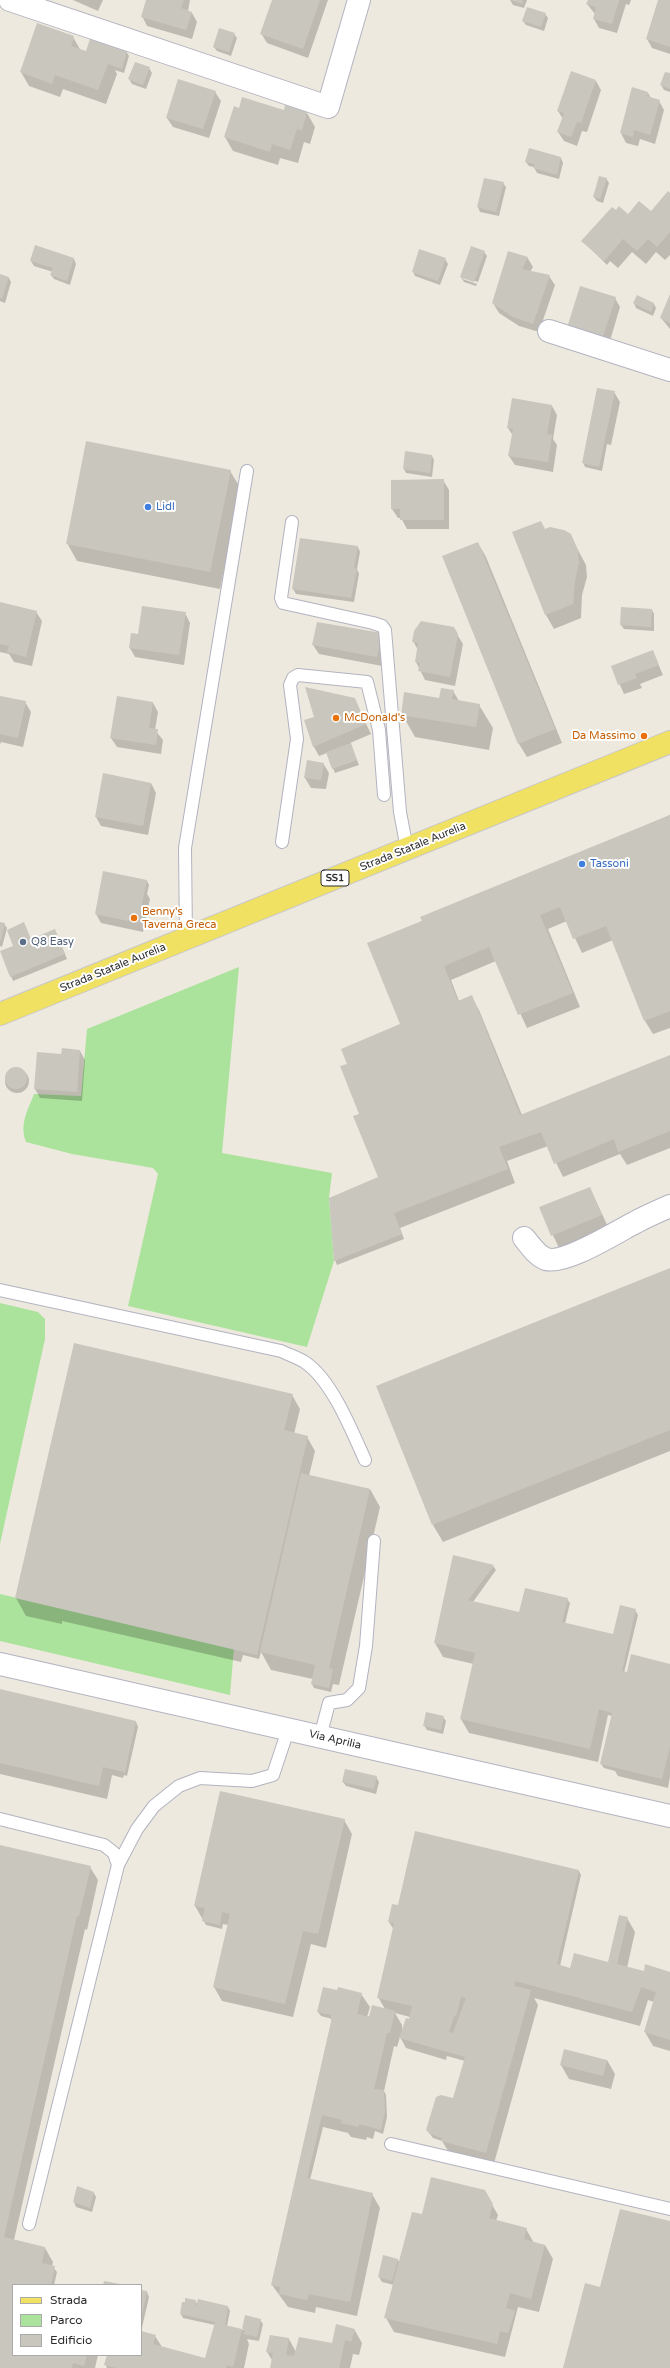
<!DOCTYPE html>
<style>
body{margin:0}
#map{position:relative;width:670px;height:2368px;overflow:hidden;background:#eee9df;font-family:"Varela Round",sans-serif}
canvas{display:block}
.legend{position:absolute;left:12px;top:2284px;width:130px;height:72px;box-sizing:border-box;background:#fff;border:1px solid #ababab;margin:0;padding:5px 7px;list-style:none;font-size:12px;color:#2c2c2c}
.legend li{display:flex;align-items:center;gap:8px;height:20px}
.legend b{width:20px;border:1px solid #ababab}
</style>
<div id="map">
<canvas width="670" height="2368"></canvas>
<ul class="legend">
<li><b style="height:5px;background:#f0e162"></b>Strada</li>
<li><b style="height:11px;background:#ace39c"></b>Parco</li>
<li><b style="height:11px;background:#c9c6be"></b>Edificio</li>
</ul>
</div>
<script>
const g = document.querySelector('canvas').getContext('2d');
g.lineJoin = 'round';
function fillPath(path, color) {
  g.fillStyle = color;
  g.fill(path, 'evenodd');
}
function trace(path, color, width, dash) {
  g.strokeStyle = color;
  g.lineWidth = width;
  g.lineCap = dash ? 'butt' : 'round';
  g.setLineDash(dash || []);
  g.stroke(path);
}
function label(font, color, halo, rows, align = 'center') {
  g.font = font + ' "Varela Round",sans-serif';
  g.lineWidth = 4;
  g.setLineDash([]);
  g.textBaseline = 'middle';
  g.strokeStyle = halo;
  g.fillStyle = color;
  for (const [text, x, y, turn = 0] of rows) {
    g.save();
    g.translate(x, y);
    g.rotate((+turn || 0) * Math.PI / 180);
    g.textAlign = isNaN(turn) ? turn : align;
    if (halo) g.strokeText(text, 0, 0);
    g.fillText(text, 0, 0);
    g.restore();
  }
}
fillPath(new Path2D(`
 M239,967L222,1153L332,1173L329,1198L334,1261L307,1347L128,1306L158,1174L153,1168L72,1154L26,1142C19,1124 28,1110 34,1094L81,1096L87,1029Z
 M0,1303L38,1312L45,1319V1339L0,1544Z
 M0,1594L234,1648L230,1695L0,1641Z`), '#ace39c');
fillPath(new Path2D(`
 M73,0H103L98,11Z
 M147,0H190L188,11L192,13L197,22L192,39L147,26L142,16Z
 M273,0H328L308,58L267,43L261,33Z
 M510,0H527L524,8L513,5Z
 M589,0H631L629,5L626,4L617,33L599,28L594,19L595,14L587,4Z
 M659,0H670V54L652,48L647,39Z
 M545,14L548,18L544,31L526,25L523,21Z
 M234,34L237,38L231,56L217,51L214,47Z
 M73,37L81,51L87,53L126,51L129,56L124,73L115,70L117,74L106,104L63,89L60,97L29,86L21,72Z
 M149,68L152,73L146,89L132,84L129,79Z
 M670,74V92L664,90L661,85Z
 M596,81L601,90L587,132L582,131L577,146L564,141L558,132L563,119L558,111Z
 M215,92L221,101L209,138L173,127L167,118Z
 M648,93L651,98L659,101L664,110L655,144L640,139L638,146L626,143L621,133Z
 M286,106L307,113L315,127L310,144L304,142L298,163L280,158L278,165L233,151L225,137L239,109L285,111Z
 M530,149L561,158L563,163L559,179L537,173L534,167L529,166L526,162Z
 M606,178L609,183L603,203L597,201L594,197Z
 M503,183L506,187L499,216L480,212L478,207Z
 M670,194V255L665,260L656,252L646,264L632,252L618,268L610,261L607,265L583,241L615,211L628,215L651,213Z
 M35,247L74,259L76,264L70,285L54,279L51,275L53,272L34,266L31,261Z
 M484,252L487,256L478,282L463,277V279L477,284L476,286L464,282L461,277Z
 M527,257L533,267L530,272L549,276L555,285L539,332L519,326L499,313L493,303Z
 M445,259L448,264L440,285L415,276L413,271Z
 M0,275L9,278L11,282L5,303L0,301Z
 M670,296V329L661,318Z
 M615,298L620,307L607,351L572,340Z
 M634,303L654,304L656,308L653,316L636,308Z
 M614,392L620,402L611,445L607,444L602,471L585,467L583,462Z
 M552,406L557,415L553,439L557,445L553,472L515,465L509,456L513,436L508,428Z
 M432,456L434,460L432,477L406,473L404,469Z
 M230,471L241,489L220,589L77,561L67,543Z
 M443,480L449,490V529H407L401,518H398L392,509Z
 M544,530L570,535L586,565L587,577L582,595L581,618L554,629L546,615L513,533Z
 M478,543L486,557L562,743L527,757L519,744Z
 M358,547L360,552L357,569L359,574L354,602L296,594L293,589Z
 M0,603L36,612L42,621L32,666L14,662L9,654L0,652Z
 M652,610L654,614V631L624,629L621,625Z
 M185,613L190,623L184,665L135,657L130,648L139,635Z
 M453,628L463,644L455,686L425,680L416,662L418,650L413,641Z
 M381,634L382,666L319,654L313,645Z
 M653,652L663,675L640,684L642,688L624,694L612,667Z
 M453,691L459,701L479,705L493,728L489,750L415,737L402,714L440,699Z
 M0,697L25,702L31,712L23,747L1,742L0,745Z
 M354,699L371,734L350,743L359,765L335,773L327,753L319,756L314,747L306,721Z
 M153,703L158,712L155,730L163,740L161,754L117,747L111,738Z
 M323,763L329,773L326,789L311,788L305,778Z
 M151,783L156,793L148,835L101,826L96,817Z
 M670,815V1028L653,1034L645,1021L613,940L582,953L567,921L548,929L580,1007L527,1028L496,961L451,980L459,1001L471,996L479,1010L522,1115L670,1056V1148L627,1165L620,1154L563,1177L548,1146L507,1161L515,1183L400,1228L404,1239L337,1265L335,1260L380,1178L348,1064L402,1025L368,944Z
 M147,881L149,885L147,894L150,899L143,932L101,923L96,914Z
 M0,923L4,924L7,928L2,947L0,946Z
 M57,935L67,959L13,981L11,976L31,940Z
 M80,1051L85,1060L82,1101L40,1098L35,1089L62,1055Z
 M5 1081a12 12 0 1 1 24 0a12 12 0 1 1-24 0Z
 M590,1188L609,1229L560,1250L540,1208Z
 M670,1269V1451L443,1542L433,1525Z
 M292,1395L300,1409L294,1434L307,1437L315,1451L309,1476L370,1489L380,1507L339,1685L333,1684L331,1692L314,1688L312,1684L313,1679L271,1670L261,1652L259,1659L243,1655L241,1662L62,1621V1624L26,1616L16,1598Z
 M493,1566L496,1570L473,1602L520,1613L567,1599L570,1603L565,1624L614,1636L635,1610L638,1615L624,1673L670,1665V1777L668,1788L618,1776L615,1771L604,1768L601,1764L612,1716L608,1715L598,1762L469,1733L461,1719L474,1664L443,1657L435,1643Z
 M0,1690L136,1722L138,1727L127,1776L124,1775L123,1778L112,1775L107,1799L0,1774Z
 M443,1717L446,1721L443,1734L427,1730L424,1725Z
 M376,1777L379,1782L376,1794L346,1786L343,1782Z
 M344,1820L352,1834L326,1948L311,1944L293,2017L222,2001L214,1987L228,1925L223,1924L222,1929L206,1925L195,1906Z
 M0,1846L90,1867L98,1880L87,1930L85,1929L14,2240L45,2248L53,2262L52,2266L57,2272L54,2285H13V2355H98L95,2368H0Z
 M579,1871L581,1875L560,1966L571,1969L608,1963L627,1918L635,1932L627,1968L645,1972L670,1973V2051L653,2046L645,2032L654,2002L648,2000L640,2026L534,1998L538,2005L493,2167L450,2154L442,2141L433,2138L427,2130L454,2100L465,2061L447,2056L446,2060L406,2048L400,2037L397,2047L394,2046L384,2091L386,2095L387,2117L383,2134L375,2131L373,2139L367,2137L366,2140L351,2137L348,2133L323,2127L310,2180L372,2194L380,2208L357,2316L316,2307L315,2313L288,2307L272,2285L332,2019L321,2016L318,2012L336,1991L361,1994L370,2007L367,2017L385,2009L378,1997L394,1930L389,1922L399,1906ZM395,2013L410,2017L402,2034V2025Z
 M607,2060L615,2074L611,2089L569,2079L561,2065Z
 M484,2191L498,2215L496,2221L526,2229L534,2243L545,2245L553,2259L539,2312L518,2307L505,2357L394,2332L386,2318L394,2285L382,2282L379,2277L384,2256L398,2260L400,2264L424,2215Z
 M94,2193L96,2197L92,2212L76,2207L74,2202Z
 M141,2291L147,2292L149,2297L141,2332Z
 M195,2301L198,2305L228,2307L230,2311L227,2326L243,2330L260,2320L263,2324L259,2341L247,2339L249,2344L244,2368H107L105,2364L108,2355H141V2332L155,2336L162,2347L206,2360L215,2325L183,2318L181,2314Z
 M354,2329L362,2343L359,2355L353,2354L350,2368H271L272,2360L267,2352L289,2339L296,2352L333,2344Z`), '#0003');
fillPath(new Path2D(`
 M146,0H184L181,8L192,12L186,30L141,17Z
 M272,0H320L303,49L260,34Z
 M510,0H523L522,4Z
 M588,0H619L612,24L593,19L596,7L586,4Z
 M658,0H670V47L646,39Z
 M527,7L546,13L541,27L522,21Z
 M37,23L74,36L71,46L86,51L90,39L127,50L122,69L108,64L98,90L55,75L52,84L20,72Z
 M219,28L235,33L229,52L213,47Z
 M135,62L150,67L143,85L128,79Z
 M571,71L596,80L581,123L577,122L571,137L557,132L564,113L557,111Z
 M665,72L670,73V89L660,85Z
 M178,79L216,91L203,129L166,118Z
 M632,87L648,92L647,96L660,100L650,135L634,130L633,137L620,133Z
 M242,97L284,110L285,105L307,112L302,130L297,129L290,150L272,144L270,152L224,137L234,106L239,108Z
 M529,148L561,157L557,175L533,168L535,164L525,162Z
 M599,176L607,178L600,199L593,197Z
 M484,178L504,182L496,212L477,207Z
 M668,191L670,193V232L657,247L648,239L637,251L623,239L604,261L581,241L612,207L616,210L619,206L628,214L639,201L651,211Z
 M35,245L74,258L67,281L50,275L53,268L30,261Z
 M471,246L485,251L474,282L460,277Z
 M419,249L446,258L438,281L412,272Z
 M508,251L528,257L522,269L550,275L533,324L513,317L492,303Z
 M0,274L9,277L2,299L0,298Z
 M580,286L616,297L601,342L566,331Z
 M670,294V323L660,318Z
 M637,295L654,303L651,312L633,303Z
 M597,388L615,391L599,467L582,463Z
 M512,398L552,405L547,434L552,435L548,462L508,456L513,429L507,428Z
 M86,441L231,470L210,572L66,544Z
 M405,451L432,455L430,473L403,469Z
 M444,479V520H400V509H391V480Z
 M541,521L545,529L550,527L564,530L571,534L578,550L579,562L575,581L573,604L545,615L512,532Z
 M300,538L358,546L354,568L357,569L351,598L292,589Z
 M478,542L555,729L518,744L442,556Z
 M0,602L37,611L26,657L7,652L9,646L0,644Z
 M142,606L186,612L179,655L129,648L131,633L138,634Z
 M621,607L652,609L651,627L620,625Z
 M421,621L454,627L458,634L450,677L418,671L420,663L415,662L418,643L412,642L414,631Z
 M317,622L382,633L377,657L312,645Z
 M653,650L659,665L635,674L637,678L618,685L611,666Z
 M305,687L355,698L366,724L313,747L304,720L314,717Z
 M441,688L454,690L452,699L480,704L476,727L401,715L404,692L439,698Z
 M0,696L26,701L18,738L0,734Z
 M117,696L153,702L149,728L158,729L156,745L110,738Z
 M351,743L357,760L332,769L326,752Z
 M307,760L324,763L321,780L304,778Z
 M103,773L151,783L143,826L95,817Z
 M670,815V1011L644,1021L606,926L573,939L560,907L540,915L573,993L518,1015L489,947L444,966L458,1001L472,995L520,1115L670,1055V1131L618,1152L614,1139L554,1164L541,1132L499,1147L508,1169L394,1213L402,1234L334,1261L329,1198L378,1177L353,1116L359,1114L340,1066L347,1064L341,1049L400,1024L367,943L422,921L420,917Z
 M103,871L147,880L138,923L95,914Z
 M0,922L5,923L1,940H0Z
 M24,922L31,939L55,929L65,954L10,977L0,951L13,946L7,930Z
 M62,1048L80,1050L77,1092L34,1089L37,1052L61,1054Z
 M5 1078a11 11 0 1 1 22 0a11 11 0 1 1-22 0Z
 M590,1187L602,1215L551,1236L539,1207Z
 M670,1268V1430L432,1525L376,1386Z
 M74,1343L293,1394L284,1430L308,1436L257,1655L15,1598Z
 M301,1473L370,1489L329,1668L333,1669L329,1688L311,1684L315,1665L260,1652Z
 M453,1555L494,1565L468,1600L519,1612L525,1588L568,1598L562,1622L613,1634L620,1605L636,1609L622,1671L627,1672L631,1654L670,1664V1746L662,1779L600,1764L612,1713L599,1709L590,1749L460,1719L475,1653L434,1643Z
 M0,1689L136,1721L125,1772L103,1767L99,1786L0,1763Z
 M426,1712L444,1716L441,1730L423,1726Z
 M345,1769L377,1776L374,1789L342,1782Z
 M220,1791L345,1819L318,1934L303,1931L285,2004L213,1987L230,1914L222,1912L220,1925L202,1921L205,1908L194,1906Z
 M415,1831L579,1870L557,1964L570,1968L574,1953L608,1962L619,1915L628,1917L617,1964L644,1971L645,1964L670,1972V2040L644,2032L656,1992L641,1987L632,2012L515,1981L514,1986L531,1990L486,2153L441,2141L442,2138L430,2134L426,2130L436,2097L441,2095L453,2098L465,2057L399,2038L406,2018L409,2019L412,2006L377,1998L394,1923L388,1922L392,1904L398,1905ZM461,1997L466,1998L453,2033L449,2032L454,2016H456Z
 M0,1845L91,1866L79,1916H77L4,2237L45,2247L42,2263L55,2266L51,2285H13V2355H87L84,2366L73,2363L72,2368H0Z
 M323,1987L337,1990L338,1987L362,1993L357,2014L369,2017L372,2005L395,2011L390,2033H387L374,2089L384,2090L385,2112L381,2130L359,2124V2127L341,2123L342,2120L322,2115L307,2178L373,2193L350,2302L309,2294L307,2300L279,2294L280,2287L271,2285L331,2022V2015L317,2012Z
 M564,2049L607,2060L603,2076L560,2065Z
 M431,2177L485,2190L493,2204L489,2218L527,2228L524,2239L545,2245L531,2299L510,2293L506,2308L515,2311L508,2333L500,2331L497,2344L384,2318L412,2212L422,2214Z
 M77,2186L94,2192L90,2208L73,2202Z
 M620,2209L670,2221V2368H563L585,2283L600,2287Z
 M383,2255L398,2259L392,2281L378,2277Z
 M104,2281L120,2284V2285H103Z
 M141,2290L147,2291L142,2316L141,2315Z
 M185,2298L196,2300L195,2305L196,2306L198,2299L228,2306L225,2325L242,2329L233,2367L227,2365L226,2368H116L104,2365L107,2355H141V2331L156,2335L153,2344L205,2358L215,2322L180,2314L182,2302H185Z
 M245,2315L261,2319L257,2337L244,2334L245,2329H242Z
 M336,2324L355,2329L351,2342L345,2340L339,2368H270L273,2353L266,2352L270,2335L289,2338L286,2355L294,2356L299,2337L332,2343Z`), '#c9c6be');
const service = new Path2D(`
 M292,522L281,598L283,603L373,623L382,626L385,630L400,812L407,849
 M282,842L297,739L290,685L293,678L298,675L367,682L379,730L384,795
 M186,939L185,848L247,471
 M0,1290L281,1351C289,1355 299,1358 306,1363C332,1381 352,1431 365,1460
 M320,1737L329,1703L347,1700L359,1688L366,1646L374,1541
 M0,1819L104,1845L114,1853L118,1865L29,2224
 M118,1865L137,1829L154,1806L179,1786L200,1778L252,1781L273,1775L288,1730
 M391,2144L670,2209`);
const minor = new Path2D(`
 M10,0L328,107L359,0
 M549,331L670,370
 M524,1238C531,1246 537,1256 546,1259C565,1265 618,1231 636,1222C647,1216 659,1211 670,1206
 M0,1664L670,1816`);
const primary = new Path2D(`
 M0,1014L670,742`);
trace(service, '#b2b3c0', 14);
trace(minor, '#b2b3c0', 24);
trace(primary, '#c8c8c8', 24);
trace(service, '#fff', 12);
trace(minor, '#fff', 22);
trace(primary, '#f0e162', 22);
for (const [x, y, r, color] of [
 [148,507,4,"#3f7fe0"],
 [336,718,4,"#e8710a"],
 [644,736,4,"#e8710a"],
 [582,864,4,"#3f7fe0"],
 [134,918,4,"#e8710a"],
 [23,942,4,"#5c6f8a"]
]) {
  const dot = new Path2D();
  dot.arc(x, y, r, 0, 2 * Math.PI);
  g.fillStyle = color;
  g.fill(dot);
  trace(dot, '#fff', 1.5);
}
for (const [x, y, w] of [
 [335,878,28]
]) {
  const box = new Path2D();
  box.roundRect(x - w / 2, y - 8, w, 16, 3);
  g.fillStyle = '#fff';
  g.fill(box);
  trace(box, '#2c2c2c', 1);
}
label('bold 10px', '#2c2c2c', null, [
 ["SS1",335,878]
]);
label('11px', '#366cbe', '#fff', [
 ["Lidl",156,507],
 ["Tassoni",590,864]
], 'left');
label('11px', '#c56008', '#fff', [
 ["McDonald's",344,718],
 ["Da Massimo",636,736,"right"],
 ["Benny's",142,912],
 ["Taverna Greca",142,925]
], 'left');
label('11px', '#2c2c2c', '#fff', [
 ["Strada Statale Aurelia",413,847,-22],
 ["Strada Statale Aurelia",113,968,-22],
 ["Via Aprilia",335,1740,13]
]);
label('11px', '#4e5e75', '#fff', [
 ["Q8 Easy",31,942]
], 'left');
</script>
